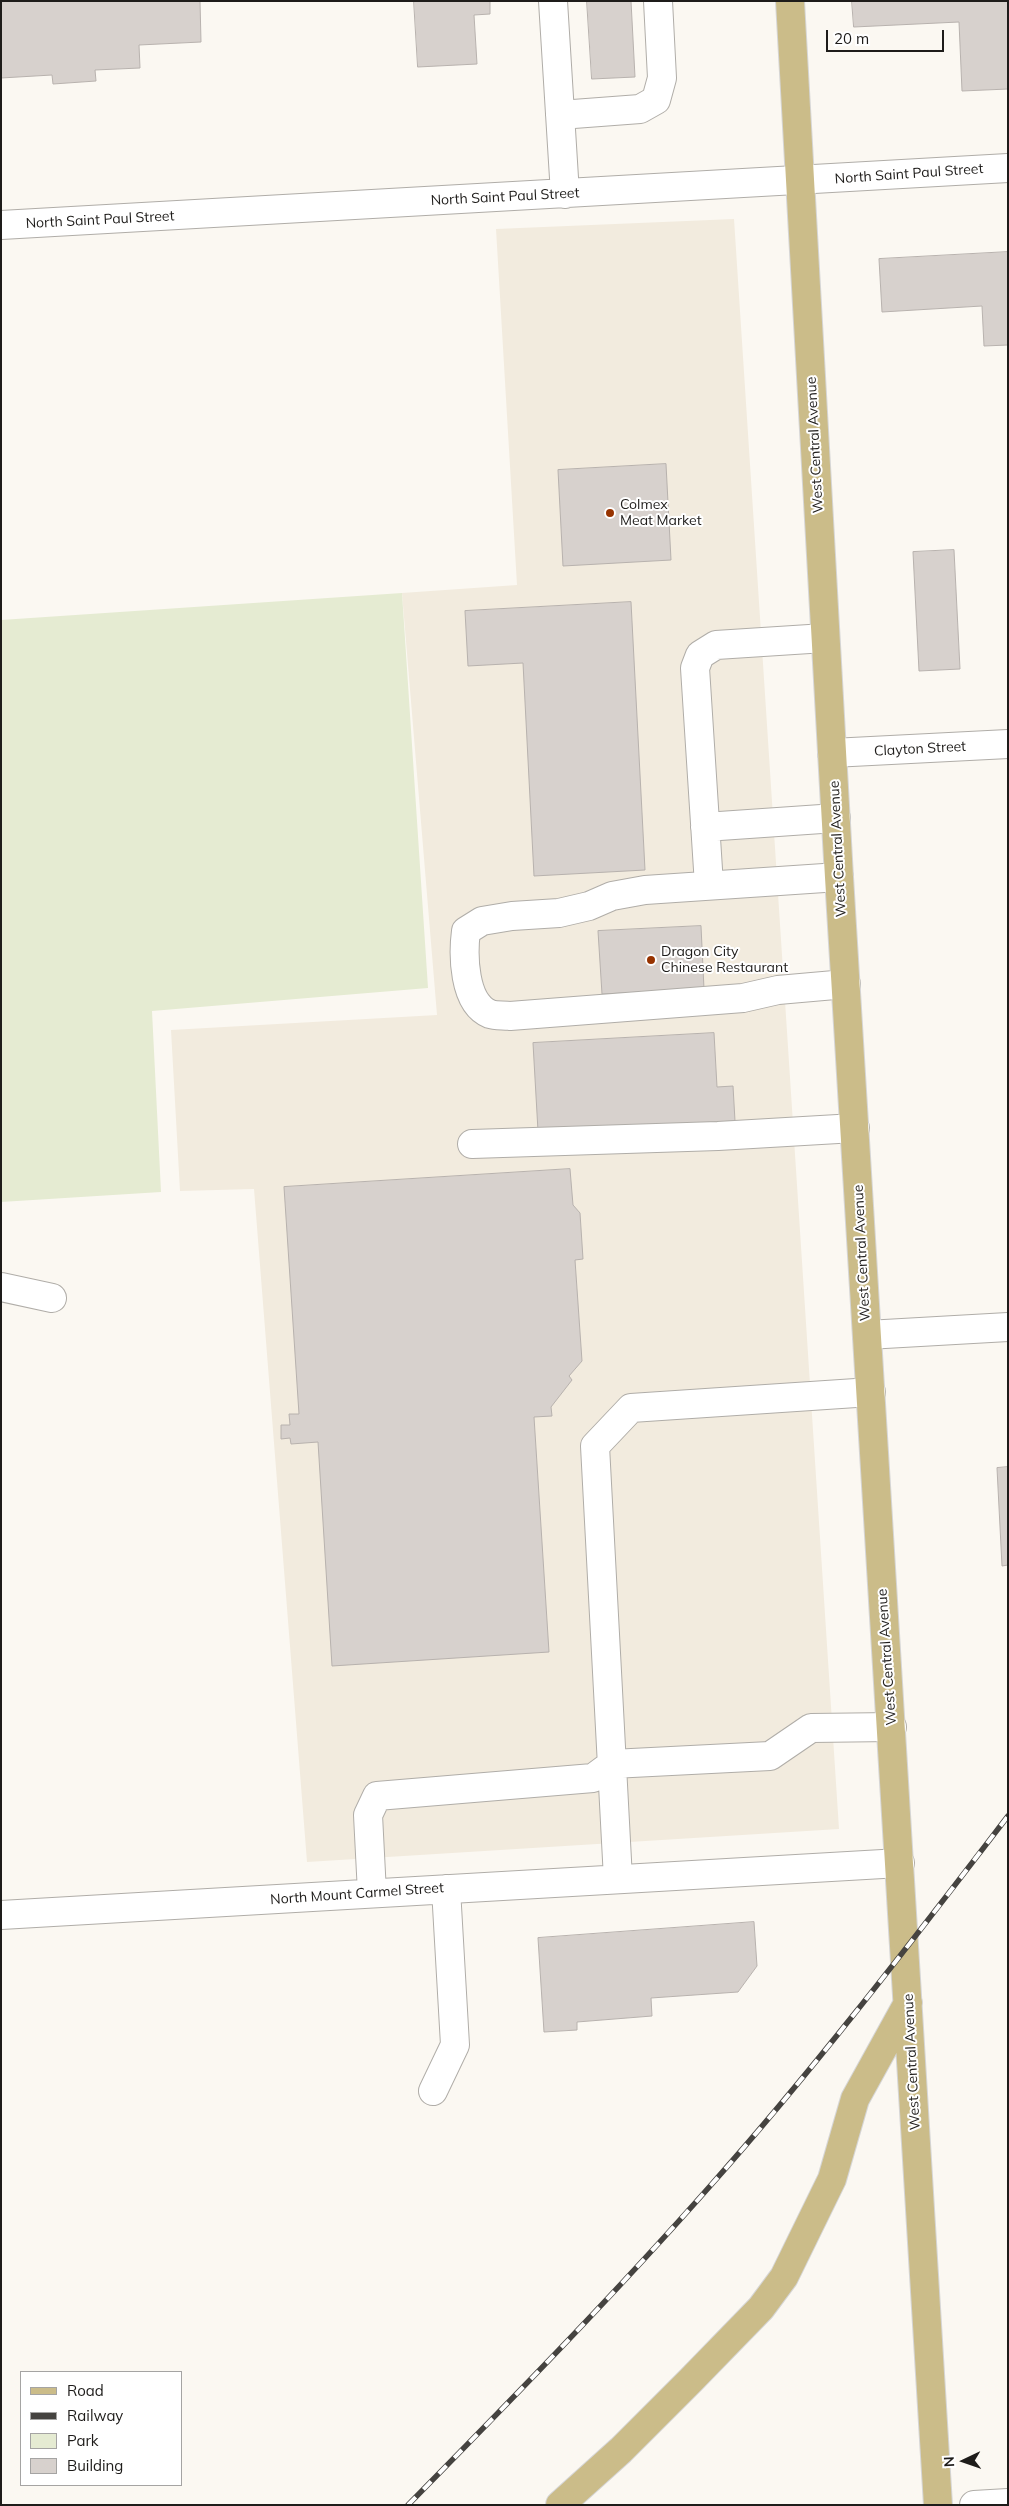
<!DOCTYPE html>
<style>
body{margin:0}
#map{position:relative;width:1009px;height:2506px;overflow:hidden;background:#fbf8f2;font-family:Mulish,sans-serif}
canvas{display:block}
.frame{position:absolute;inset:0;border:2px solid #1e1c1a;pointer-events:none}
.legend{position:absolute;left:20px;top:2371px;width:162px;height:115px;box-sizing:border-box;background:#fff;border:1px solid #a5a4a3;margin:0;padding:6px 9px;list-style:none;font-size:15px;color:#1e1c1a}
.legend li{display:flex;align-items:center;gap:10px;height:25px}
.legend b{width:25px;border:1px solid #a5a4a3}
.north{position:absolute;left:939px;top:2436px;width:50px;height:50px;-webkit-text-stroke:4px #fff;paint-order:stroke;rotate:267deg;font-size:14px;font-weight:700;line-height:20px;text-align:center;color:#1e1c1a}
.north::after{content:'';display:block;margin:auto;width:18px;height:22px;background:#1e1c1a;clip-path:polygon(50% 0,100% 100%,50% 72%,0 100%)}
.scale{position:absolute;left:826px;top:30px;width:118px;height:22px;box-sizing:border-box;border:2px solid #1e1c1a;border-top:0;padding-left:6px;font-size:15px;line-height:18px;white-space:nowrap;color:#1e1c1a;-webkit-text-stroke:4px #fff;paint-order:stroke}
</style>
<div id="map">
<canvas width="1009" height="2506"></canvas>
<div class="frame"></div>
<ul class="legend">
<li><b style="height:6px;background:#cbbc89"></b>Road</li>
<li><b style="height:6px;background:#454340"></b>Railway</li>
<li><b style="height:14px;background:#e5ebd2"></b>Park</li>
<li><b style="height:14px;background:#d7d1cd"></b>Building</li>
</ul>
<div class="north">N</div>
<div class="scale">20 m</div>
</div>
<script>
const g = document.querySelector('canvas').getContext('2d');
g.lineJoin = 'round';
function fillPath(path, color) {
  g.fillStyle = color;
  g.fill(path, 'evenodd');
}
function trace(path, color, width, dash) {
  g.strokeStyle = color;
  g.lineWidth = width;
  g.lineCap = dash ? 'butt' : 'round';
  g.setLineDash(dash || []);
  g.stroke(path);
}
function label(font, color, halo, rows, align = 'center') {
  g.font = font + ' Mulish,sans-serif';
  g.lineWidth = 4;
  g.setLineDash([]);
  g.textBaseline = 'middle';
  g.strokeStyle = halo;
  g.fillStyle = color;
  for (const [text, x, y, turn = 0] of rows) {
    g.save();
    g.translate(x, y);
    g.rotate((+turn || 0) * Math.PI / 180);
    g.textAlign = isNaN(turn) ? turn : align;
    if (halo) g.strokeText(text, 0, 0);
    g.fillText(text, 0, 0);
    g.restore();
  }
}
fillPath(new Path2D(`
 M734,219L839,1829L307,1862L254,1189L180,1191L171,1030L437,1015L402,593L517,585L496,229Z`), '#f2ebde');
fillPath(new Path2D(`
 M402,593L428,988L152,1011L161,1192L1,1202V620Z`), '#e5ebd2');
const building = new Path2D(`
 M1,1H200L201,42L139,45L140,68L95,70L96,81L53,84L52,75L1,78Z
 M414,1H490V14L474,15L477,64L418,67Z
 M587,1H631L635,77L592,79Z
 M852,1H1008V89L962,91L959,22L854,27Z
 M1008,252V345L984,346L982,306L882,312L879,259Z
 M666,464L671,560L563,566L558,470Z
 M954,550L960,669L919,671L913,552Z
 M631,602L645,870L534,876L523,663L468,666L465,611Z
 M701,926L704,989L602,994L598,931Z
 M714,1033L717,1087L733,1086L735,1121L538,1131L533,1043Z
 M570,1169L573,1205L580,1213L583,1259L575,1260L582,1361L569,1376L572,1380L551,1407L552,1416L534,1417L549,1652L332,1666L318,1442L291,1444L290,1438L281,1439V1425H290L289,1414H299L284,1187Z
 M1008,1467V1565L1002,1566L997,1468Z
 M754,1922L757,1966L738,1992L651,1998L652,2016L577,2022V2030L544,2032L538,1938Z`);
fillPath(building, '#d7d1cd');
trace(building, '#b8b2ae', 1);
const minor = new Path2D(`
 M553,1L565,194
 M560,115L640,109L656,100L662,78L658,1
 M1,225L1008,168
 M832,753L1008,744
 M705,827L836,818
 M839,877L645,890L612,896L589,906L559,913L512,916L482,921L466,931C463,954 463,1003 490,1014C496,1016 504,1015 510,1016L743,998L778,990L846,984
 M709,885L695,668L700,655L716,645L825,638
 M472,1144L718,1136L855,1128
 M1,1287L52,1298
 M867,1335L1008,1327
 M618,1879L595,1446L631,1408L871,1392
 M372,1893L368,1815L377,1796L593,1778L612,1764L770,1756L811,1728L892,1727
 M1,1915L900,1863
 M433,2091L455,2045L446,1889
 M974,2505L1008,2503`);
const major = new Path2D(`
 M790,1L839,877L938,2505
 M560,2505L621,2450L691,2380L761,2308L784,2277L832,2179L855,2099L908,2003`);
trace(minor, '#b0ada8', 30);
trace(major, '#d6d6d6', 30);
trace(minor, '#fff', 28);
trace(major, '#cbbc89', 28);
const rail = new Path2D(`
 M408,2505C511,2400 614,2295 711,2185C816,2067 912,1941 1008,1816`);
trace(rail, '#454340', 5.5);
trace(rail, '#fff', 4, [11]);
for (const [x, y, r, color] of [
 [610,513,5,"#973300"],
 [651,960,5,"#973300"]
]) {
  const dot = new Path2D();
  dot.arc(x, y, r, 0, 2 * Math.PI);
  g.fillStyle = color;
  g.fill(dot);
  trace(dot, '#fff', 2);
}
label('14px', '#1e1c1a', '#fff', [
 ["North Saint Paul Street",909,174,-4],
 ["North Saint Paul Street",505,197,-3],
 ["North Saint Paul Street",100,220,-3],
 ["West Central Avenue",815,445,-93],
 ["Clayton Street",920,749,-3],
 ["West Central Avenue",838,849,-93],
 ["West Central Avenue",862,1253,-93],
 ["West Central Avenue",887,1657,-94],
 ["North Mount Carmel Street",357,1894,-4],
 ["West Central Avenue",912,2062,-93]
]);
label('14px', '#1e1c1a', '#fff', [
 ["Colmex",620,505],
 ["Meat Market",620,521],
 ["Dragon City",661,952],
 ["Chinese Restaurant",661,968]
], 'left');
</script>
